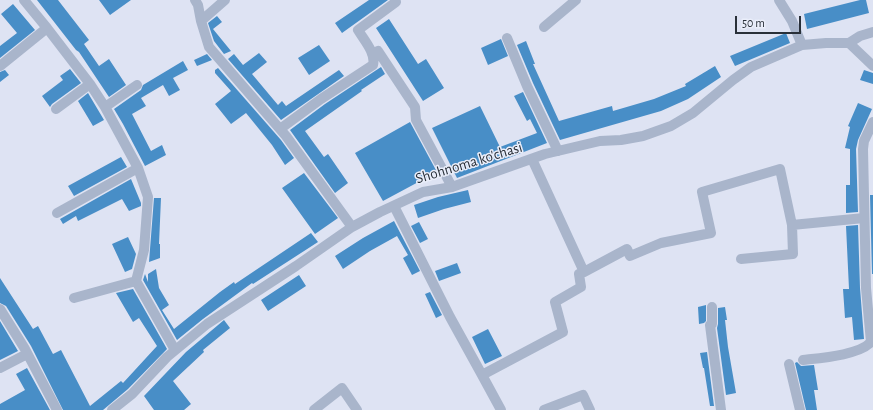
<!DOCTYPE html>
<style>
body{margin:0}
#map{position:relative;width:873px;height:410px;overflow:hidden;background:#dee3f3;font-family:"Alegreya Sans",sans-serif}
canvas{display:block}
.scale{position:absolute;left:735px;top:16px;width:66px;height:18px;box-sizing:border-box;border:2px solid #293039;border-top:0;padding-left:5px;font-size:12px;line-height:14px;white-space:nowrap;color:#293039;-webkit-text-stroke:3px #eaeefa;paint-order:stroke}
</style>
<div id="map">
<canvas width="873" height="410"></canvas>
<div class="scale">50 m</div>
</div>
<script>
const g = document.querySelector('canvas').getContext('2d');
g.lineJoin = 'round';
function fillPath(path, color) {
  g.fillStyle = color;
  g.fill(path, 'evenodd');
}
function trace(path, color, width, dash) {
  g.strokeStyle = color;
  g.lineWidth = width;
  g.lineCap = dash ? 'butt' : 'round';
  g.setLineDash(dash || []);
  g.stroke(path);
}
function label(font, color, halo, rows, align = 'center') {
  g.font = font + ' "Alegreya Sans",sans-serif';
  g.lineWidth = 3;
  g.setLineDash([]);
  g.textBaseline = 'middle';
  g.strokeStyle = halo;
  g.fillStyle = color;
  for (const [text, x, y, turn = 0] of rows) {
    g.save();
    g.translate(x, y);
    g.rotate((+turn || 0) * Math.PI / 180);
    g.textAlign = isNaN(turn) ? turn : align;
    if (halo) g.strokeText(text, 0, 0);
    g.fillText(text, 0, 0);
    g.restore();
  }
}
fillPath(new Path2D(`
 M37,0H58L89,40L84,44L99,66L109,59L126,85L109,97L79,52L76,50Z
 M99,0H131L110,15Z
 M369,0H388L342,33L335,23Z
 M860,0H866L869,13L807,29L804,14Z
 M13,4L35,30L0,58V46L17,33L1,14Z
 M217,16L222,22L213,29L231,51L224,54L214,41L208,23Z
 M389,19L418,64L426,59L444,88L423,101L376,28Z
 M786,33L790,43L735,66L730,56Z
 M501,39L508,56L488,65L481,48Z
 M526,41L535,64H533L559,121L612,106L613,111L654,99L686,86L685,84L715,66L721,77L688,99L661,111L560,140L533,83L517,45Z
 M319,45L330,61L309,75L298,58Z
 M259,53L267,62L252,74L278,105L282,101L286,106L339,70L344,76L281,120L228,59L234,54L243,65Z
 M207,54L212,60L197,66L194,60Z
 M183,61L188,70L173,78L180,90L169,96L163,85L141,98L146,106L132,114L151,151L162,145L166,155L145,166L123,124L114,109L141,90L143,85Z
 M381,67L385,74L361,90L362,91L305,131L324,157L328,154L348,183L335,193L290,130L325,104Z
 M218,68L281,140L294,158L285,165L272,145L246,113L231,124L215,104L231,91L215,73V70Z
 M70,69L81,83L52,104L50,107L42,96L63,80L60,76Z
 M5,70L9,75L0,82V72Z
 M864,70L873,73V84L860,80Z
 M523,92L547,143L457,178L432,128L480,106L500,147L537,133L530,119L527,121L514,96Z
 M88,93L104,120L93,126L78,101Z
 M858,103L872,109L858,140L856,149L858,212L846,213V185H850V149L845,148L850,127L848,126Z
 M410,122L437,172L383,201L355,153Z
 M121,157L127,167L74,196L68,186Z
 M304,173L338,218L315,234L282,188Z
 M131,179L141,203V206L129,211L122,199L78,221L76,216L63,224L60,219Z
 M468,190L471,202L444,209L418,218L414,205L438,197Z
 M870,195H873V274H872Z
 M154,198H161L159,244H160V258L149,262Z
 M394,221L420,271L412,275L403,258L408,255L397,236L370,251L343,269L335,256L363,238Z
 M419,222L428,239L420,243L411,226Z
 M858,225L860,288L864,339L854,340L852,317L845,318L843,289H849L846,226Z
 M311,233L318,242L253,284L252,283L203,319L177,340L143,280L145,274L148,282V274L156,269L159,288L169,305L162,310L174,329L220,292L234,282L235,284Z
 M128,237L136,254L132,269L125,272L112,244Z
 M457,263L461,273L439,281L435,271Z
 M299,275L306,286L268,311L261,300Z
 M0,278L33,329L38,326L53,354L61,350L90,406L121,381L123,383L157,346L139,318L133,322L116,293L133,289L167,349L128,389L103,410H63L31,346L6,306L0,303Z
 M430,292L442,315L436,318L425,294Z
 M706,305V321L704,323L699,324L698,307Z
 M725,307L727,320H725L728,347L736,393L726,395L717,328L718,324V308Z
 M224,320L230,328L203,350L204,352L173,381L191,404L184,410H154L144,396L186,352Z
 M0,321L18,351L0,360Z
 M488,329L502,356L485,364L472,337Z
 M707,352L714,406H710L704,368H703L700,353Z
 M797,362L801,366L814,365L818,390H814L817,410H806L795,363Z
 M27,368L50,410H0V404L25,390L16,374Z`), '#488ec7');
trace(new Path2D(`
 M24,0L47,28
 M195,0L198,5L201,21L209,47L286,136L352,227
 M779,0L792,21L802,45
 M201,21L225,0
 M544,27L576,0
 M507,38L527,86L558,151
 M849,43L873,66
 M372,54L378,51L415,107L416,120L452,187
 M0,66L47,28L90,84
 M137,85L105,107L138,168L148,197L144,250L136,281L175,350
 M56,109L90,84L105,107
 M280,129L321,99L373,65C376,53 364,40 358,30L396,2
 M394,206L450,317L482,375L563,332L555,302L581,287L579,274L584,272L532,159
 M57,213L138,168
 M741,259L793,254L792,225L864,218
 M584,272L627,249L630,256L661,243L711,233L702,192L780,169L792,225
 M74,298L136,281
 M712,307V324L710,325L721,410
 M0,309L25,349L57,410
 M803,360C820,358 860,355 871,342L866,288L863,149L864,141L873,122
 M789,364L800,410
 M0,368L27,354
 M482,375L501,410
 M112,410L132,394L167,357L207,324L296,266L352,227L380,212L423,192L452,187L545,154L600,141L621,140L643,136L671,126L693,113L733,80L751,67L802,45L826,43H849L860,36L873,32
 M314,410L342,388L357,410
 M544,410L583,395L590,410`), '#a9b5cb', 10);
label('15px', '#293039', '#eaeefa', [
 ["Shohnoma ko'chasi",469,163,-17]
]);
</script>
